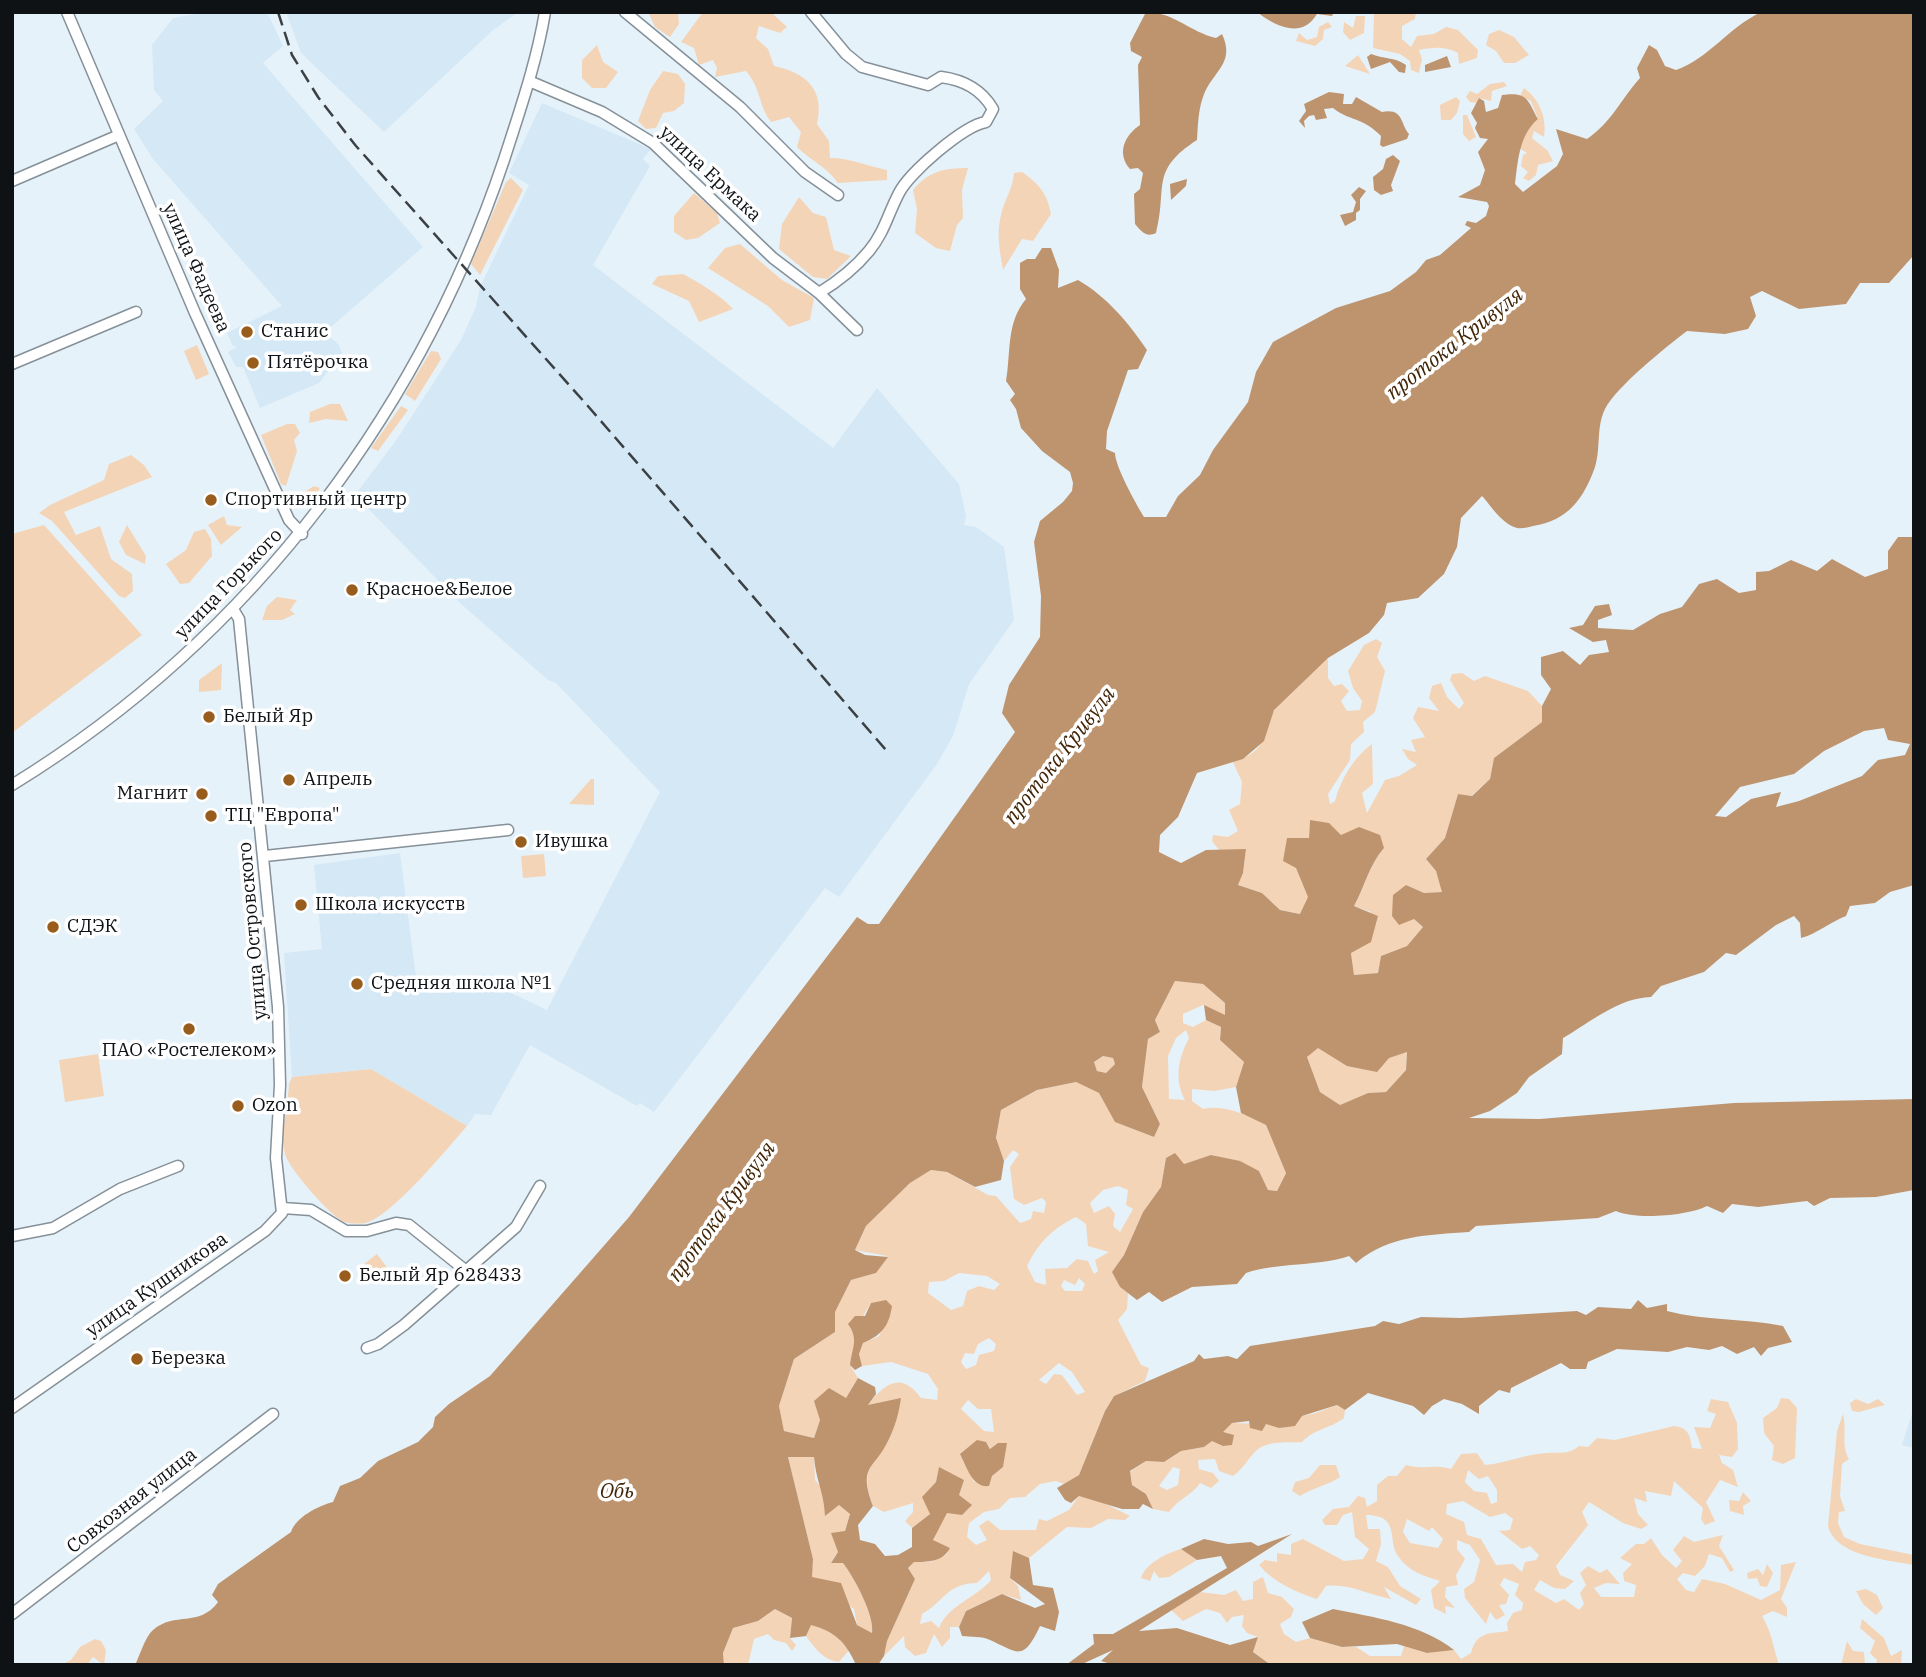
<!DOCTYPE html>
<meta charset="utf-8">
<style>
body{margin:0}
#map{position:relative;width:1926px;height:1677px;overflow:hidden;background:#e6f2fa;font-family:"IBM Plex Serif",serif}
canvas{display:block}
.frame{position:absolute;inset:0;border:14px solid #0e1215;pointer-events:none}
</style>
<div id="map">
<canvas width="1926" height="1677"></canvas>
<div class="frame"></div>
</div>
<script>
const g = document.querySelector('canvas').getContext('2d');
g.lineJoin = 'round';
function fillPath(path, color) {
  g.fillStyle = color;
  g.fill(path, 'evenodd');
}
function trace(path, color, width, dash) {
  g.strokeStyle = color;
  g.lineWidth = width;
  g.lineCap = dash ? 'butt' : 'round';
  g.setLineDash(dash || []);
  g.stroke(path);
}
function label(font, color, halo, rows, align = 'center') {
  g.font = font + ' "IBM Plex Serif",serif';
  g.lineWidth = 7;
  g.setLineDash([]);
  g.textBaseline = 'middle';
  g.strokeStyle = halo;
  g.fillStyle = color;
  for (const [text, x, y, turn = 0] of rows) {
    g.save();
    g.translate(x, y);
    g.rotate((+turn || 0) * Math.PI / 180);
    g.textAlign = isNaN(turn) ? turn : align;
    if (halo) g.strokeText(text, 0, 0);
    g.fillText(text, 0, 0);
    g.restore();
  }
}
fillPath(new Path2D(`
 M207,12H267L283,46L263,63L423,247L325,332L339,345L342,353L319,383L260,408L243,367H236L228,352L237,347L233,346L227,333L282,306L153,159L134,129L163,101L154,90L152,45L173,18Z
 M286,12H518L492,31L384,132L301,53Z
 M542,103L651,149L643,159L650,166L593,265L833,448L877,388L959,484L966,516L964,525L976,527L1004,547L1014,620L969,684L953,736L937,764L839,897L825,888L654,1112L640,1103L637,1106L530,1045L491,1115L475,1114L467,1126L371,1069L292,1077L284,953L322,949L314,865L400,853L416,977L427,975L430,993L505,990L547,1010L660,792L556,683L548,680L460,603L355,495L397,439L461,340L476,307L480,287L529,185L509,173Z
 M1914,1407V1448L1902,1445Z`), '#d5e8f5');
fillPath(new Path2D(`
 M648,12H678L679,24L670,37L655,27Z
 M703,12H771L787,27L780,33L759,26L756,38L768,49L774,66C807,73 825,90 817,124L829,141L830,158C850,158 867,166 887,170V180L838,183C827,167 811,161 797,147L801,132L789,117L771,122C758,105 762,90 746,71L715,77L717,68L713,60L699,65L694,48L681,42Z
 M1374,12H1416L1415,19L1402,26V39L1411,47L1417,36L1434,34L1446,27L1458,30L1478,50L1477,58L1459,64L1458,53C1445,46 1434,47 1419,50L1422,59L1419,73L1411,70L1410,61L1400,54L1373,48Z
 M1356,16H1365L1364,33L1350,40L1343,32L1344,22L1353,28Z
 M1328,22L1332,27L1324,30L1323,39L1315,46L1296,41L1299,33L1307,40L1317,37L1319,27Z
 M1499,30L1514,37L1529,55L1515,63H1504L1496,51L1486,45L1489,34Z
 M597,45L603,62L618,72L606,88H592L582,78V60Z
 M1358,55L1370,74L1345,66Z
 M663,71L678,74L685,84L684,103L674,111L663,113L656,128L646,129L638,121L650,90Z
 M1504,82L1507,86L1492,91L1491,101L1479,98L1478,103L1470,102L1466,97L1470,91L1477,94L1490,84Z
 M1524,88C1540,100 1547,118 1544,137L1534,131L1532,138L1548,151L1553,161L1538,165L1536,175L1529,181L1523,178L1528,172L1521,166L1523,155L1527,153L1519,148L1528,127L1538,119L1531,101L1520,96Z
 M1456,97L1460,101L1457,113L1451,120H1441L1440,105Z
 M1463,115H1467L1476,137L1469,141L1463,134Z
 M968,168L962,190L963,218L957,225L950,251L936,248L915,233L917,209L913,190C929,171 944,168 968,168Z
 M1022,172C1039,184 1047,193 1051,214L1033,241L1022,239L1003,270C1000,252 996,234 1001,215C1004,200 1013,189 1014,173Z
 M511,178L523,190L480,275L471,264L506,182Z
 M694,193L717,213L720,223L698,238L686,240L674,232V216Z
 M799,197L813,213L826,217L834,250L851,256L827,279L813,277L779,249L782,224Z
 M740,244L782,280L814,298L810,320L789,327L768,306L708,268L725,248Z
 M683,274C701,284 719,294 733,309L699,322L689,301L652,284L658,276Z
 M197,345L209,374L196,380L184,351Z
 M431,351L438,352L441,359L415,401L405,394Z
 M330,404H340L348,421L326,419L309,423L310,412Z
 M401,406L408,410L378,451L371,448Z
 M287,424H295L300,433L294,440L297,451L286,486L281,484L261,435Z
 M131,455L144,465L152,477L64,512L76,535L100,526L111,559L132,574L133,591L125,598L119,596L52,521L39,513L50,505L104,480L109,464Z
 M314,486L320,488L310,505L294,509L290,501Z
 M224,516L227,525L242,527L221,545L208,525Z
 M44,525L142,635L12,733V534Z
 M127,525L146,556L145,564L126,555L119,542Z
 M205,529L211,539L212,556L189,583L180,584L166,564L186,550L194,532Z
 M272,529L282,534L266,555L254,563Z
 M277,597L297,600L290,610L295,614L282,620H262L267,606Z
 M1376,639L1382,643L1377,657L1385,671L1375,712L1363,722L1364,732L1351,744L1350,760L1328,794L1330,804L1335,801C1341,779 1353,758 1372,744L1373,784L1362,793L1367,813L1385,780L1399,776L1417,765L1408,759L1402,749L1416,752L1411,740L1425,737L1413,718L1418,707L1439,711L1429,698L1432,686L1441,683L1447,697L1459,709L1464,703L1450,680L1452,674L1462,673L1474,681L1485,676L1528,691L1542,706V722L1494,758L1490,779L1471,796L1458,794L1445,838L1426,859L1436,871L1443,892L1424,893L1406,885L1414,919L1423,927L1407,946L1381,956L1378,973L1354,975L1351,952L1371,912L1354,906C1365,887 1369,865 1384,848L1341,835L1310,820L1309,838L1296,868L1309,898L1301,914L1280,910L1262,893L1238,885L1243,873L1246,850H1219L1212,841L1213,835L1228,837L1238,831L1229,810L1240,804L1242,782L1233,762C1271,750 1260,733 1275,709C1288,689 1310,673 1328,658V678L1334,686L1342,684L1349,691L1341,701L1347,711L1360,710L1362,701L1353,688L1348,671L1364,645Z
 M222,663L221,690L199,692V680Z
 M591,779H594V805L569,804Z
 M544,854L546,876L523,878L521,856Z
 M1175,981L1203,984L1225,1003V1016L1203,1005L1183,1014V1023L1193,1027L1206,1020L1221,1027L1220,1040L1244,1062L1236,1087L1214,1091L1192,1089V1101L1203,1109C1224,1104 1247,1115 1266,1125L1286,1172L1277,1191L1268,1190L1259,1171L1212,1155L1184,1164L1166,1158L1161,1187L1143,1212L1124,1255L1113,1272L1120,1287L1128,1293L1127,1309L1118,1320L1141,1365L1149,1368L1145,1381L1114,1396L1105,1411L1079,1475L1064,1484L1056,1481L1040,1484L1025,1497L1010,1498L999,1509L984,1512L969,1523L967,1537L976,1545L987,1540L979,1526L988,1520L1000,1530H1036L1039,1519L1047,1521L1069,1510L1079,1496L1098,1500L1130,1516L1125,1520L1108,1519L1091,1528L1067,1527L1029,1558L1014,1552L1010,1578L1018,1586L1021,1600L1002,1594L966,1611L959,1627H950V1638L942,1647L934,1634L926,1653L915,1656L905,1647L904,1636L884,1656L887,1641L915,1579L908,1568L914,1562H930L946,1555L950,1548L933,1541L941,1521L959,1495L939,1468L936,1482L927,1492L930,1514L912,1528L905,1521L913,1512V1503L884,1512L873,1506C862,1476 868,1466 887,1443L883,1403L867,1406C884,1384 901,1370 921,1398L937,1400L938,1389L928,1374L891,1362L862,1366L859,1354L863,1343L879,1336L892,1306L885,1301L871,1303L854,1331L856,1346L850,1365L858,1378L846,1398L820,1420L814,1438L784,1431L779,1406L794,1359L835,1332V1312L851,1280L876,1273L887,1256L855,1250L866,1226L910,1183L931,1170L947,1172L988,1195L996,1196L1020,1223L1031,1219L1033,1211L1044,1213L1046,1202L1042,1198L1024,1205L1014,1199L1010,1167L1019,1154L1013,1150L1004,1161L996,1139L1001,1110L1037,1090L1076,1082L1099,1093L1116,1122L1154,1137L1160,1124L1142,1087L1148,1039L1160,1032L1155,1020ZM1186,1030L1189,1038C1178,1059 1174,1080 1185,1100L1169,1099L1168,1056L1176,1038ZM1118,1186L1128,1190L1126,1205L1133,1209L1120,1232L1113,1226L1115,1214L1109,1206L1094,1213L1090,1203L1103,1190ZM1076,1217L1086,1224L1088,1246L1109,1252L1095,1260L1098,1271L1094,1274L1088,1261L1077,1259L1067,1268L1045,1269L1046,1285L1035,1282L1027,1266C1039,1242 1052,1229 1076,1217ZM959,1273L987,1276L1000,1284L994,1290L979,1286L967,1291L963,1306L951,1310L928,1293L929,1282L944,1281ZM1079,1278L1085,1284L1082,1291H1065L1061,1286L1064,1280L1075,1285ZM989,1338L996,1344L994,1351L979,1355L976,1365L966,1369L961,1362L965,1353L974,1354L978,1344ZM1059,1363L1072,1372L1085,1392L1077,1395L1062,1375L1054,1374L1046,1384L1039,1380ZM968,1400L978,1409H991L994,1432L984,1431L961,1409ZM986,1442L1003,1467L992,1476L974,1482L969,1470ZM989,1571L991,1580C976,1598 948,1605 939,1628L931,1621L920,1624L922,1614C945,1601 946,1584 977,1583Z
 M1318,1047L1347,1065L1407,1052L1406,1070L1386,1092L1368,1093L1340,1105L1320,1092L1307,1057Z
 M98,1054L104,1096L65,1102L59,1060Z
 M1103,1056L1113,1058L1115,1064L1106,1073L1097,1071L1094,1062Z
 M371,1069L467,1126C447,1149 393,1215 366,1223C361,1224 350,1224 345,1222C331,1217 289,1169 285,1154C280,1134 288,1105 289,1084L292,1077Z
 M377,1254L392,1274L378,1284L364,1264Z
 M1781,1398L1789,1399L1797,1408L1795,1458L1783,1464L1772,1460L1774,1446L1764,1433L1763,1418L1777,1408Z
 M1711,1399L1728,1402L1737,1423L1738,1449L1732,1457L1719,1455L1722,1463L1733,1470L1738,1487L1720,1480L1706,1502L1715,1521L1705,1525L1701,1519L1703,1508L1674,1481L1671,1496L1645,1491L1647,1502L1634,1498L1638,1514L1648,1525L1641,1529L1623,1523L1589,1502L1582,1512L1588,1525L1556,1566L1560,1575L1574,1581L1565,1589L1554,1588L1540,1580L1534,1590L1556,1603L1564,1599L1579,1610L1584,1604L1580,1593L1586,1585L1580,1573L1588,1566L1600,1573L1607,1569L1620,1584L1606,1583L1594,1588L1601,1597H1634L1636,1585L1624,1581L1623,1573L1632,1564L1620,1558L1636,1544H1644L1651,1538L1662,1555L1676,1568L1682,1561L1673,1550L1684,1536L1694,1542L1723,1535L1719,1546L1734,1570L1730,1572L1722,1558L1709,1554L1705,1566L1695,1576L1683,1573L1677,1579L1686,1590L1694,1592L1702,1579L1725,1584L1761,1600L1780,1590L1781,1565L1796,1562L1781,1599L1787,1608V1617L1773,1611L1762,1616C1772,1632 1773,1647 1779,1665H1271L1253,1652L1258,1637L1247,1633L1242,1626L1244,1615L1232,1617L1227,1623L1220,1613L1206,1609L1183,1621L1171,1610L1200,1592L1224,1595L1236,1590L1243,1601L1253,1599V1582L1263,1577L1268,1593L1282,1597L1294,1609L1291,1617L1280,1624L1284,1634L1296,1642L1310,1638L1342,1647H1356L1370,1656H1401L1404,1646L1427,1653L1454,1650L1461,1659L1471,1653C1477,1631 1489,1634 1508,1631L1507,1623L1513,1613L1522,1610L1523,1603L1515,1595L1519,1584L1504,1578L1500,1585L1509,1595L1506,1604L1499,1605L1505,1615L1496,1620L1490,1612L1486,1624L1465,1598L1464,1589L1474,1582L1480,1560L1470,1545L1457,1540V1549L1465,1559L1456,1575L1458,1585L1446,1587L1445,1597L1455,1608L1445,1606L1446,1614L1434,1608L1431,1590L1440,1581C1423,1576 1408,1571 1398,1556C1387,1541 1401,1515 1366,1515L1368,1529H1380L1381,1544L1376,1561L1388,1567L1400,1586L1421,1599L1416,1605L1384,1587L1391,1599C1369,1595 1348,1583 1326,1586L1317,1599C1296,1592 1273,1582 1259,1565L1265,1560L1277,1562V1553L1291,1555V1544L1303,1539L1344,1561L1363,1559L1369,1549L1355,1537L1352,1512L1343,1515L1337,1525H1325L1322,1520L1333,1509L1349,1507L1358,1496L1365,1498L1367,1507L1377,1501V1485L1388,1476H1397L1406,1465C1422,1470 1434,1464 1451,1469L1461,1454L1477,1453L1485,1465C1507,1463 1525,1454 1547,1453C1560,1452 1568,1455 1579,1446L1588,1447L1597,1438L1615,1440L1674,1426C1688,1428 1690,1434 1692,1448L1702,1449L1694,1427L1710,1428L1716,1414L1707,1411ZM1468,1470L1479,1479L1488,1476L1497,1490V1502L1491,1504L1487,1493L1474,1491L1465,1482ZM1463,1501L1490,1517L1505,1513L1513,1519L1510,1530L1499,1531L1522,1549L1530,1546L1539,1555L1536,1560L1525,1562L1522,1572L1513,1564L1496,1565L1481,1539L1467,1535L1464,1522L1446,1514L1447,1504ZM1407,1519L1429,1531L1432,1527L1443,1539L1438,1548L1410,1543L1403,1532Z
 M1856,1399L1868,1404L1878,1399L1885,1405L1859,1412L1852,1411L1850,1403Z
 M1337,1405L1345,1410L1344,1418C1330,1429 1315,1428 1302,1442C1288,1443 1269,1440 1257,1450C1248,1458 1245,1467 1233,1476L1219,1471L1215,1459L1198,1460L1199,1469L1213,1473L1219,1481L1211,1488L1200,1483C1191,1496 1178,1499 1169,1512L1153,1509L1146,1494L1132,1485L1130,1472L1146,1461L1164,1462L1181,1451L1204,1447L1232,1423L1266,1424L1316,1413ZM1173,1467L1180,1469L1178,1485L1167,1490L1159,1486Z
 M1843,1414C1847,1430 1841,1446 1849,1459L1842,1464L1840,1496L1845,1511L1839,1512L1838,1523L1844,1537L1860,1544L1914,1555V1565C1887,1560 1835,1556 1828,1526L1837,1431Z
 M788,1457H814L815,1480L825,1492V1515L839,1505L850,1514L838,1552L831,1562L843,1563C855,1578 875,1615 872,1633L857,1625L854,1609L811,1578L813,1559Z
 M1320,1465H1336L1340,1477C1327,1486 1314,1487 1300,1496L1292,1491L1295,1482L1309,1478Z
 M1743,1492L1751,1501L1743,1506L1744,1515L1730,1511L1729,1500L1739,1501Z
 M1181,1549L1197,1560L1169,1577L1159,1578L1154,1571L1150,1581L1141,1578C1146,1563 1167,1553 1181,1549Z
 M1767,1564L1773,1573L1767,1587L1760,1586L1757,1578L1748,1579L1747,1573L1758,1569L1763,1575Z
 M1866,1589L1877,1595L1883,1608L1876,1615L1863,1604L1856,1591Z
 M775,1609L792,1618L790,1638L796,1645L792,1651L786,1643L774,1640L768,1634L754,1639L748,1665H724L723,1653L733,1628L758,1621Z
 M1862,1619L1884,1638L1891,1656L1902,1650L1901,1665H1876L1877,1660L1870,1653L1875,1641L1860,1628Z
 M810,1624L831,1630L849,1650L839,1662C823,1660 815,1648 806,1636Z
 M95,1639L101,1641L106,1650L104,1665L93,1657L89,1662L91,1665H61L71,1660L80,1647Z
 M1847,1641L1853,1651L1864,1652L1865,1665H1841Z`), '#f4d4b7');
fillPath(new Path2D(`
 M1146,12C1174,12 1190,32 1216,38L1222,34C1236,64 1212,71 1203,97C1198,111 1198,126 1197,140C1149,171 1168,187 1156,233C1146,238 1141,231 1135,224L1134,194L1140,189L1143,173L1138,168L1130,169C1116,153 1125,135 1140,125L1138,65L1142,57L1131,51L1130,43Z
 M1257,12H1334L1332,16L1317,14C1302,39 1276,27 1257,12Z
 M1761,12H1914V255L1889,283H1860L1846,304L1799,309L1762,291L1750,297L1756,316L1748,329L1725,334L1687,331C1666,347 1616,387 1605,409C1596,427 1601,448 1595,467C1584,498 1568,521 1533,526C1529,527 1522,529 1517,528C1501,523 1492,507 1482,496L1461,518L1457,547L1444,574L1418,598L1387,603L1384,615L1369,633L1328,658L1274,710L1264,741L1243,759L1197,773L1178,817L1160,835L1159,852L1181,863L1206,850L1246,849L1243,873L1238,885L1262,893L1280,910L1300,914L1308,897L1296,868L1283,861L1287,838H1309L1310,820L1329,823L1341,835L1359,827L1380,835L1384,848C1369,865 1365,886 1354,906L1378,916L1371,942L1351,953L1354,975L1378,973L1381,956L1407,946L1423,927L1414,919L1399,925L1392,916L1393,895L1406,885L1424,893L1442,892L1436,871L1426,859L1445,838L1458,794L1472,796L1490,779L1494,758L1542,722V706L1551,689L1541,675V657L1563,651L1580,665L1589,655L1609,652L1606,640L1593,642L1569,628L1583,625L1595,606L1609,604L1612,615L1598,620V628L1633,630L1660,614L1682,607L1699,584L1717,579L1739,593L1756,590V572L1769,571L1791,560L1817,571L1832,559L1865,577L1888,569V551L1898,537H1914V885L1890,892L1875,903L1850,906L1846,916C1830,922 1817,934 1801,938L1800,923L1794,916L1776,925L1736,955L1726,953L1704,972L1661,986L1651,997C1618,998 1591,1022 1563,1038L1562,1054L1529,1077L1517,1093L1490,1111L1469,1118L1540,1119L1734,1103L1914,1099V1190L1876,1197L1830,1198L1814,1206L1807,1201L1758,1207L1732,1204L1723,1213L1707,1206C1688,1216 1635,1220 1616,1211L1598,1218L1476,1226L1469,1232C1428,1235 1389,1235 1356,1263L1349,1256C1316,1267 1279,1262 1246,1273L1237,1284L1192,1287L1162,1302L1149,1292L1137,1300L1120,1287L1112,1272L1124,1255L1143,1212L1161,1187L1166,1158L1175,1153L1184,1164L1211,1155L1240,1161L1259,1171L1268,1190L1277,1191L1286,1173L1266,1125L1241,1113L1236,1087L1244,1062L1220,1040L1221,1027L1206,1020L1204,1005L1225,1015V1003L1203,984L1175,981L1155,1020L1160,1032L1148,1039L1142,1087L1160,1124L1154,1137L1115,1122L1099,1093L1076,1082L1037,1090L1001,1110L996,1138L1004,1161L1001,1180L975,1187L947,1172L931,1170L910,1183L866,1226L855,1250L865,1255L888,1257L876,1273L851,1280L835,1312V1332L794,1359L779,1406L784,1431L814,1438L820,1420L814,1401L829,1388L846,1398L858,1378L875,1387L876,1394L868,1405L901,1398C899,1413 895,1427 888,1441C874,1470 858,1465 873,1506L858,1525L860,1540L875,1544L885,1556L898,1555L912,1547V1528L930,1514L922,1497L936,1482L939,1467L964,1480L959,1495L972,1505L962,1515L947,1513L933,1540L950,1548C943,1562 928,1562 914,1562L908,1568L915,1579L887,1641L884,1656L878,1665H856C846,1642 834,1631 811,1625L806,1636L790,1638L792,1618L775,1609L758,1621L733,1628L723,1653L724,1665H135C140,1655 145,1637 153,1630C175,1611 199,1628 218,1602L212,1595L218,1584L291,1532C296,1517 318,1506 333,1502L340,1486L360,1478L378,1461L418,1442L433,1427L435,1417L449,1404L490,1376L629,1217L857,917L868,924H879L1015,732L1002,713L1009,685L1040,637L1041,596L1034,542L1040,521L1063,502L1072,491L1073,483L1070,472L1042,451L1021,428L1016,409L1010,400L1015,394L1006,381C1011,352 1006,323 1026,299L1020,289V263L1027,259H1035L1042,248H1051L1059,270L1058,288L1078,280C1106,296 1129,323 1147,350L1138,369L1128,370L1107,431L1106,449L1115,453C1115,466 1136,504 1144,517H1166L1178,496L1200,475L1213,450L1248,402L1256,372L1273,342L1336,308L1390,291L1416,272L1426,260L1440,255L1471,228L1465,225L1467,221L1476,223L1486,216L1489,206L1487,202L1458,197L1480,185L1485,170L1478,152L1488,139L1480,138L1475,128L1477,123L1471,113L1479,98L1484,101L1486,112L1498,108L1502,95C1529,91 1528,102 1538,119C1519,135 1518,161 1515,184L1523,192L1557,166L1563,154L1556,129L1587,139C1612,122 1621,99 1640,78L1637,68L1649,45L1657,50L1665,66L1676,70C1708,59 1728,28 1761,12ZM1884,728L1888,740L1910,744L1905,755L1878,760L1862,776L1799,801L1776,807L1781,792L1751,799L1726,817L1715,816L1740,787L1794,774L1824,751L1864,731ZM1318,1048L1347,1066L1377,1072L1389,1058L1407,1052L1406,1070L1386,1092L1368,1093L1340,1105L1320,1092L1307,1057ZM1103,1056L1113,1058L1115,1064L1106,1073L1097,1071L1094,1062ZM788,1457H814C816,1481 824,1492 825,1516L839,1505L850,1514L845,1531L831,1533L838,1552L831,1563H843C854,1577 875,1616 872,1633L857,1625L841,1583L812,1577L813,1559Z
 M1371,54C1383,59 1395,57 1406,65L1405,73L1399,72L1390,62L1371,69L1367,57Z
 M1447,56L1451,67L1425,72V65Z
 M1329,92L1344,94L1343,104H1352L1356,97L1382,112C1404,108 1400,124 1409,134L1407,139L1383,147L1380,145L1381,136C1363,117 1349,121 1333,108L1324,109L1327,118L1316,120L1314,115L1309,116L1304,121L1305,128L1299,121L1306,111L1304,104Z
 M1393,155L1400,161L1391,185L1393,191L1381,195L1374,190L1373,177L1383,169L1386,159Z
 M1187,179L1186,186L1171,200L1170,184Z
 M1359,187L1366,191L1360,199V210L1356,213V220L1345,226L1340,215L1353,212L1356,202L1351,195Z
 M886,1300L892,1306C889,1326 882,1335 863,1343L859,1354L862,1366L855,1370L850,1365C852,1348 859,1339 848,1324L855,1316H865L871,1303Z
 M1638,1300L1647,1308L1667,1304V1311C1705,1321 1745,1318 1783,1326L1792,1342L1768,1348L1761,1356L1754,1347L1737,1354L1722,1346L1709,1350L1687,1347L1668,1352L1617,1349L1588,1362L1586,1369H1570L1561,1363L1511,1388L1510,1393L1499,1390L1479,1406V1414L1462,1404L1444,1399L1432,1406L1424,1415L1413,1406L1368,1393L1345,1410L1337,1405L1302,1416L1295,1426L1279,1428L1266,1424L1262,1431L1250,1428L1249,1421L1232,1423L1223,1432L1234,1435L1232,1445L1223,1446L1212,1441L1204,1447L1181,1451L1164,1462L1146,1461L1130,1471L1132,1485L1146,1494L1153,1509L1143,1504L1139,1509H1122L1079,1496L1071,1503L1065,1500L1057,1488L1079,1475L1105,1411L1114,1396L1194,1361L1199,1354L1204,1359L1228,1356L1237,1359L1250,1346L1375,1326L1383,1321L1399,1324L1421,1317L1461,1318L1577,1311L1586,1315L1598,1307L1631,1309Z
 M977,1440L986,1442L990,1449L998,1443H1007L1003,1467L992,1476L989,1486C972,1488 967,1467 960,1454Z
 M1292,1534L1139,1631L1177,1628L1230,1645L1258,1637L1253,1652L1271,1665H1114L1101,1661L1113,1650L1080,1665H1066L1094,1644L1093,1634H1113L1227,1568L1221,1556L1197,1560L1181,1549L1204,1539L1228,1544L1251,1542L1258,1546Z
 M1013,1551L1029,1558L1033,1585L1053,1588L1059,1612L1055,1631L1040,1626C1023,1662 1019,1653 990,1640C982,1636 971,1637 962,1636L959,1627L966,1611L1002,1594L1035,1608L1045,1604L1010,1578Z
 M1333,1609C1373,1617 1421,1624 1454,1650L1427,1653L1397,1644L1342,1647L1310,1638L1302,1622Z`), '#be946f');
const minor = new Path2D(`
 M67,12L195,313L289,520L302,534
 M625,12L740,107L805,172L838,195
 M811,12L846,54L862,67L928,85L941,77C964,80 981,89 993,109L986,122C963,126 909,173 899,193C888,214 884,233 869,251C855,268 837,282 819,293
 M529,81L602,112L653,143L773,258L819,293L857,330
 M12,181L119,135
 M12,364L136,312
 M12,785C253,637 428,404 512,135C525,95 538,54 545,12
 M265,856L508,830
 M283,1208L311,1210L346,1231H367L396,1223L409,1225L465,1270
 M12,1236L53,1228L120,1189L178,1166
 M367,1348L378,1344L404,1325L516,1227L540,1186
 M12,1408L265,1231L282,1213L276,1158L280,1085L278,1007L239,619L233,609
 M12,1614L273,1414`);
trace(minor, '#859098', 13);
trace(minor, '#fff', 10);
trace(new Path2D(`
 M278,12L292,55L318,97L356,146L587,405L886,750`), '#3b4044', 2.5, [14, 7]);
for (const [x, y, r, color] of [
 [247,332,7,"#985d1d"],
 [253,363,7,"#985d1d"],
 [211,500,7,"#985d1d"],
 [352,590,7,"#985d1d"],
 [209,717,7,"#985d1d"],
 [289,780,7,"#985d1d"],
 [202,794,7,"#985d1d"],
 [211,816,7,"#985d1d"],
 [521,842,7,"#985d1d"],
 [301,905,7,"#985d1d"],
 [53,927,7,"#985d1d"],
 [357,984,7,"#985d1d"],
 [189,1029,7,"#985d1d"],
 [238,1106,7,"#985d1d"],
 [345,1276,7,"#985d1d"],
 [137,1359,7,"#985d1d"]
]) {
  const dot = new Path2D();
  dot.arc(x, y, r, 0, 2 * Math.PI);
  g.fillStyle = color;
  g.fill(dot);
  trace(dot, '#fff', 2.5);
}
label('19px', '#0e1215', '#fff', [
 ["улица Ермака",710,174,43],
 ["улица Фадеева",196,268,66],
 ["улица Горького",229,584,-46],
 ["улица Островского",253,931,-95],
 ["улица Кушникова",157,1285,-35],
 ["Совхозная улица",132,1501,-38]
]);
label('19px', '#0e1215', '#fff', [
 ["Станис",261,332],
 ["Пятёрочка",267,363],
 ["Спортивный центр",225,500],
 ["Красное&Белое",366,590],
 ["Белый Яр",223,717],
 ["Апрель",303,780],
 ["Магнит",188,794,"right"],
 ["ТЦ \"Европа\"",225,816],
 ["Ивушка",535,842],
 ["Школа искусств",315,905],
 ["СДЭК",67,927],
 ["Средняя школа №1",371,984],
 ["ПАО «Ростелеком»",189,1051,"center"],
 ["Ozon",252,1106],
 ["Белый Яр 628433",359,1276],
 ["Березка",151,1359]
], 'left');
label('italic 21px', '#412405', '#fff', [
 ["протока Кривуля",1455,344,-38],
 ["протока Кривуля",1060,756,-52],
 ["протока Кривуля",722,1212,-54],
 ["Обь",617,1492]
]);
</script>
